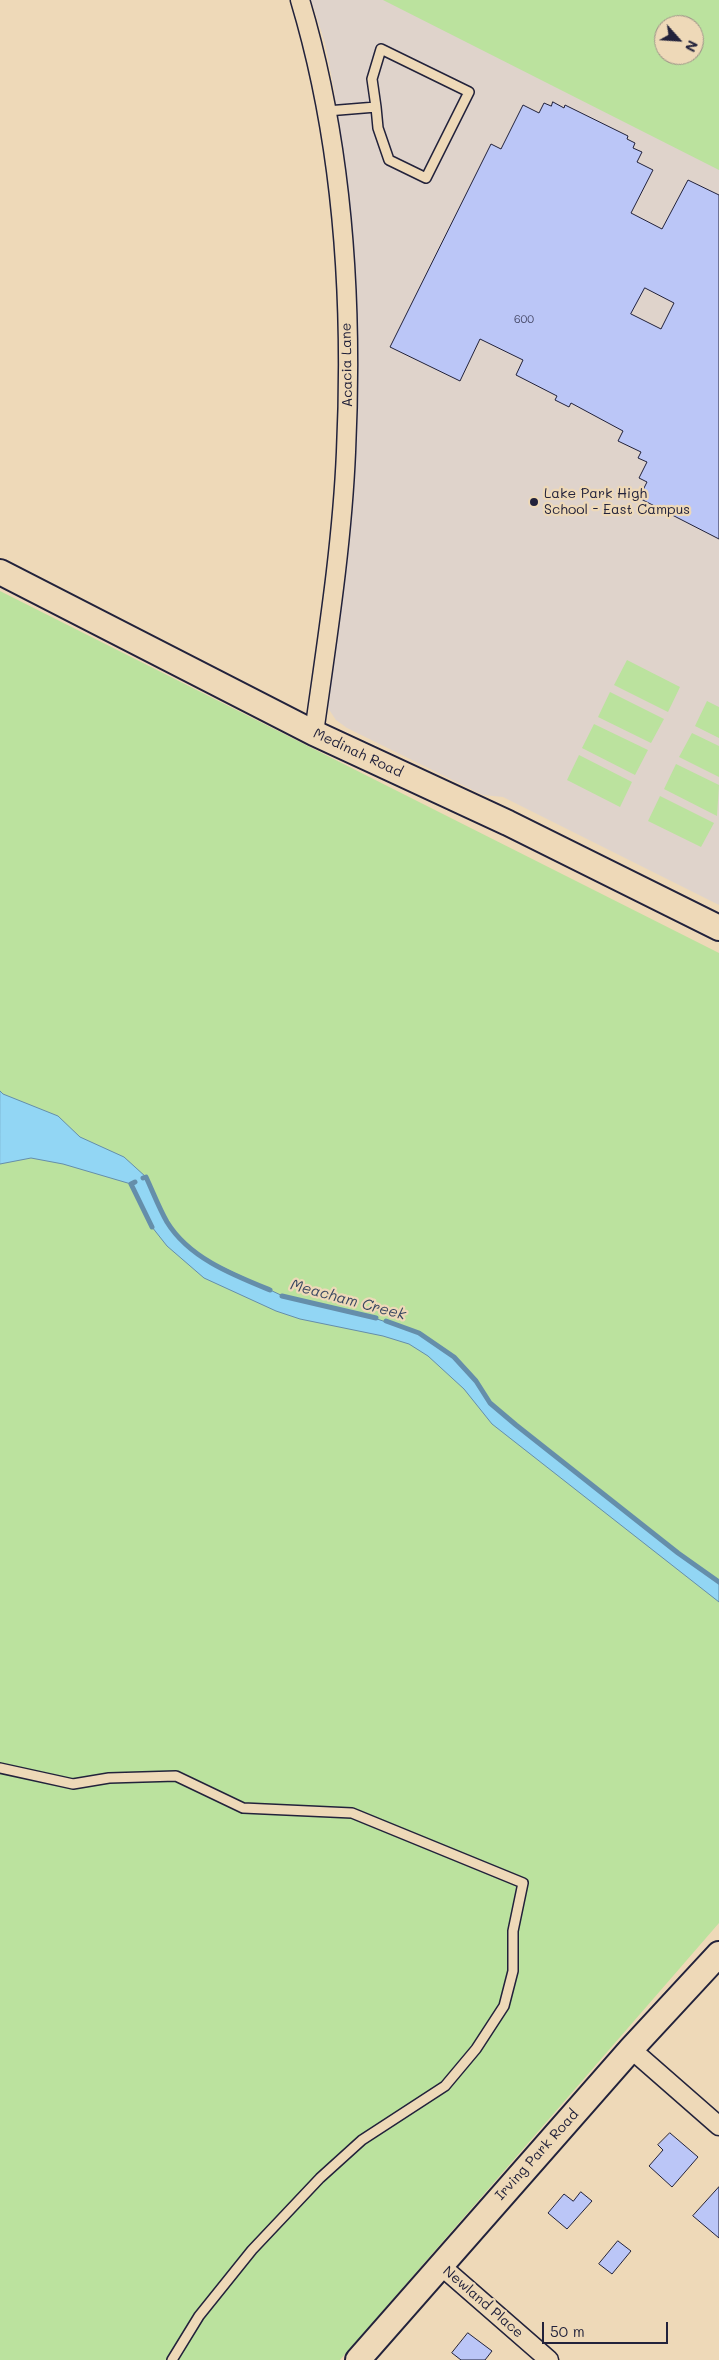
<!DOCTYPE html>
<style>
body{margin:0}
#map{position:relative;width:719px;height:2360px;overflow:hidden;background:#eed9b8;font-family:Mali,sans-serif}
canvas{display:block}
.north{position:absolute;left:654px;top:15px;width:50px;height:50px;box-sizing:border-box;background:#eed9b8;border:1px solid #9c9086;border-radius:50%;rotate:116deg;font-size:14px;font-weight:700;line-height:20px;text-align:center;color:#22223b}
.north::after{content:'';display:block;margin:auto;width:18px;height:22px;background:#22223b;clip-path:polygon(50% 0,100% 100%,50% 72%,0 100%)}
.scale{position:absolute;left:542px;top:2322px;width:126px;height:22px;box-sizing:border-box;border:2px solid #22223b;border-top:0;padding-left:6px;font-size:15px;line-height:18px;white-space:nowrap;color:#22223b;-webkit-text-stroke:4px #eed9b8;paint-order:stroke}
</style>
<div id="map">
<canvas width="719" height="2360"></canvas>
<div class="north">N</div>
<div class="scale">50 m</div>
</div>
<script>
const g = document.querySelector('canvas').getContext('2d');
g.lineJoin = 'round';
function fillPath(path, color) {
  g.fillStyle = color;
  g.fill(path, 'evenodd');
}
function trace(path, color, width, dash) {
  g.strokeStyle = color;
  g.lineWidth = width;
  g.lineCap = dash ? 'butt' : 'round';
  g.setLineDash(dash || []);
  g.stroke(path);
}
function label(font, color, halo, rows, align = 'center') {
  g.font = font + ' Mali,sans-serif';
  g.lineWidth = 4.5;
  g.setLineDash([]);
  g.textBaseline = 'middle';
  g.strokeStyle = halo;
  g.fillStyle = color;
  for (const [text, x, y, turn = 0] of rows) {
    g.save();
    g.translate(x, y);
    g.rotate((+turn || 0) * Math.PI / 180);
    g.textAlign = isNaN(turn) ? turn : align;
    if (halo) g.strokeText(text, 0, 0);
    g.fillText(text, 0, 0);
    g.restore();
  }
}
fillPath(new Path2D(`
 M311,0H719V905L503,797L483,795L347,728L336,720L328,708L355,360L353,242L334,89L325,43ZM664,25H694V55H664Z`), '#dfd3cb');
fillPath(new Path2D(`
 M383,0H719V170ZM664,25H694V55H664Z
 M0,591L719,953V1923L340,2360H0Z
 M627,660L680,687L668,712L614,685Z
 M610,692L664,719L651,743L598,717Z
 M707,701L719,707V738L695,726Z
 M594,724L648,750L635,775L582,748Z
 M692,733L719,746V777L679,757Z
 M579,755L632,782L620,807L567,780Z
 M676,764L719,785L717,816L664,789Z
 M660,796L714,823L701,847L648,821Z`), '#bbe29e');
const water = new Path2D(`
 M0,1091L3,1094L58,1116L80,1137L124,1157L146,1177L168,1224L185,1244L205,1259L287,1298L362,1314L419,1333L454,1357L476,1381L490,1403L516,1425L678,1553L719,1582V1602L492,1424L464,1389L428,1356L409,1344L383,1336L300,1319L276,1311L204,1278L167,1246L152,1227L131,1184L63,1164L31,1158L0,1164Z`);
fillPath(water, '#92d6f4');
trace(water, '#658eaa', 1);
trace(new Path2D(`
 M143,1178L146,1177C153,1192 159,1208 167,1222C189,1258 233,1275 270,1290
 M135,1182L131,1184L152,1227
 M282,1296L376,1318
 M386,1321L419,1333L454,1357L476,1381L490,1403L516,1425L678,1553L719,1582`), '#658eaa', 5);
const building = new Path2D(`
 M553,102L564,108L565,105L628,136L627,139L635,143L633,148L642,152L637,162L653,170L631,213L662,229L688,180L719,195V539L639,498L647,482L639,478L647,462L638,458L641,452L618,441L623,431L571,403L569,407L555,400L557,396L516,375L523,360L480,339L460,381L390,347L491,144L501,149L523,105L539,113L544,103L551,106ZM645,288L674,303L661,329L631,314Z
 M670,2133L698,2157L672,2187L649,2166L663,2150L658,2145Z
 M719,2187V2238L693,2216Z
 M581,2192L592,2201L567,2229L548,2213L564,2194L573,2201Z
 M618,2241L631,2251L612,2274L599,2264Z
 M468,2333L492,2351L485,2360H461L452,2353Z`);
fillPath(building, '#bbc6f7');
trace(building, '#22223b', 1);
const service = new Path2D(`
 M327,111L376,107L372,79L381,49L469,92L426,178L389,160L378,128L376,107
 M0,1768L73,1784L109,1778L176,1776L243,1808L352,1813L523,1883L513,1931V1971L504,2006L476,2049L445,2086L362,2140L320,2178L252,2250L199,2316L172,2360`);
const minor = new Path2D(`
 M300,0C343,143 353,303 346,452C342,546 327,640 314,733
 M631,2049L719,2126
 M440,2265L549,2360`);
const secondary = new Path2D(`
 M0,572L314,733L508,823L719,928
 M358,2360L631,2049L719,1954`);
trace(service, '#22223b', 12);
trace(minor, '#22223b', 21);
trace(secondary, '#22223b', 28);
trace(service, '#eed9b8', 9);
trace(minor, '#eed9b8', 18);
trace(secondary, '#eed9b8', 24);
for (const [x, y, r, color] of [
 [534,502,5,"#22223b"]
]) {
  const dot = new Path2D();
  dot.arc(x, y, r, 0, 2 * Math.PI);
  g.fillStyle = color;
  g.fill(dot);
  trace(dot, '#eed9b8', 2);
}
label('11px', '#484b6a', null, [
 ["600",524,320]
]);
label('14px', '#22223b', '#eed9b8', [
 ["Acacia Lane",347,365,-91],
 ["Medinah Road",358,753,25],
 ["Irving Park Road",537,2155,-48],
 ["Newland Place",483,2302,41]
]);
label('14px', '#22223b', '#eed9b8', [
 ["Lake Park High",544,494],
 ["School - East Campus",544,510]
], 'left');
label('italic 15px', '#384660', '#eed9b8', [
 ["Meacham Creek",348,1300,15]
]);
</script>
